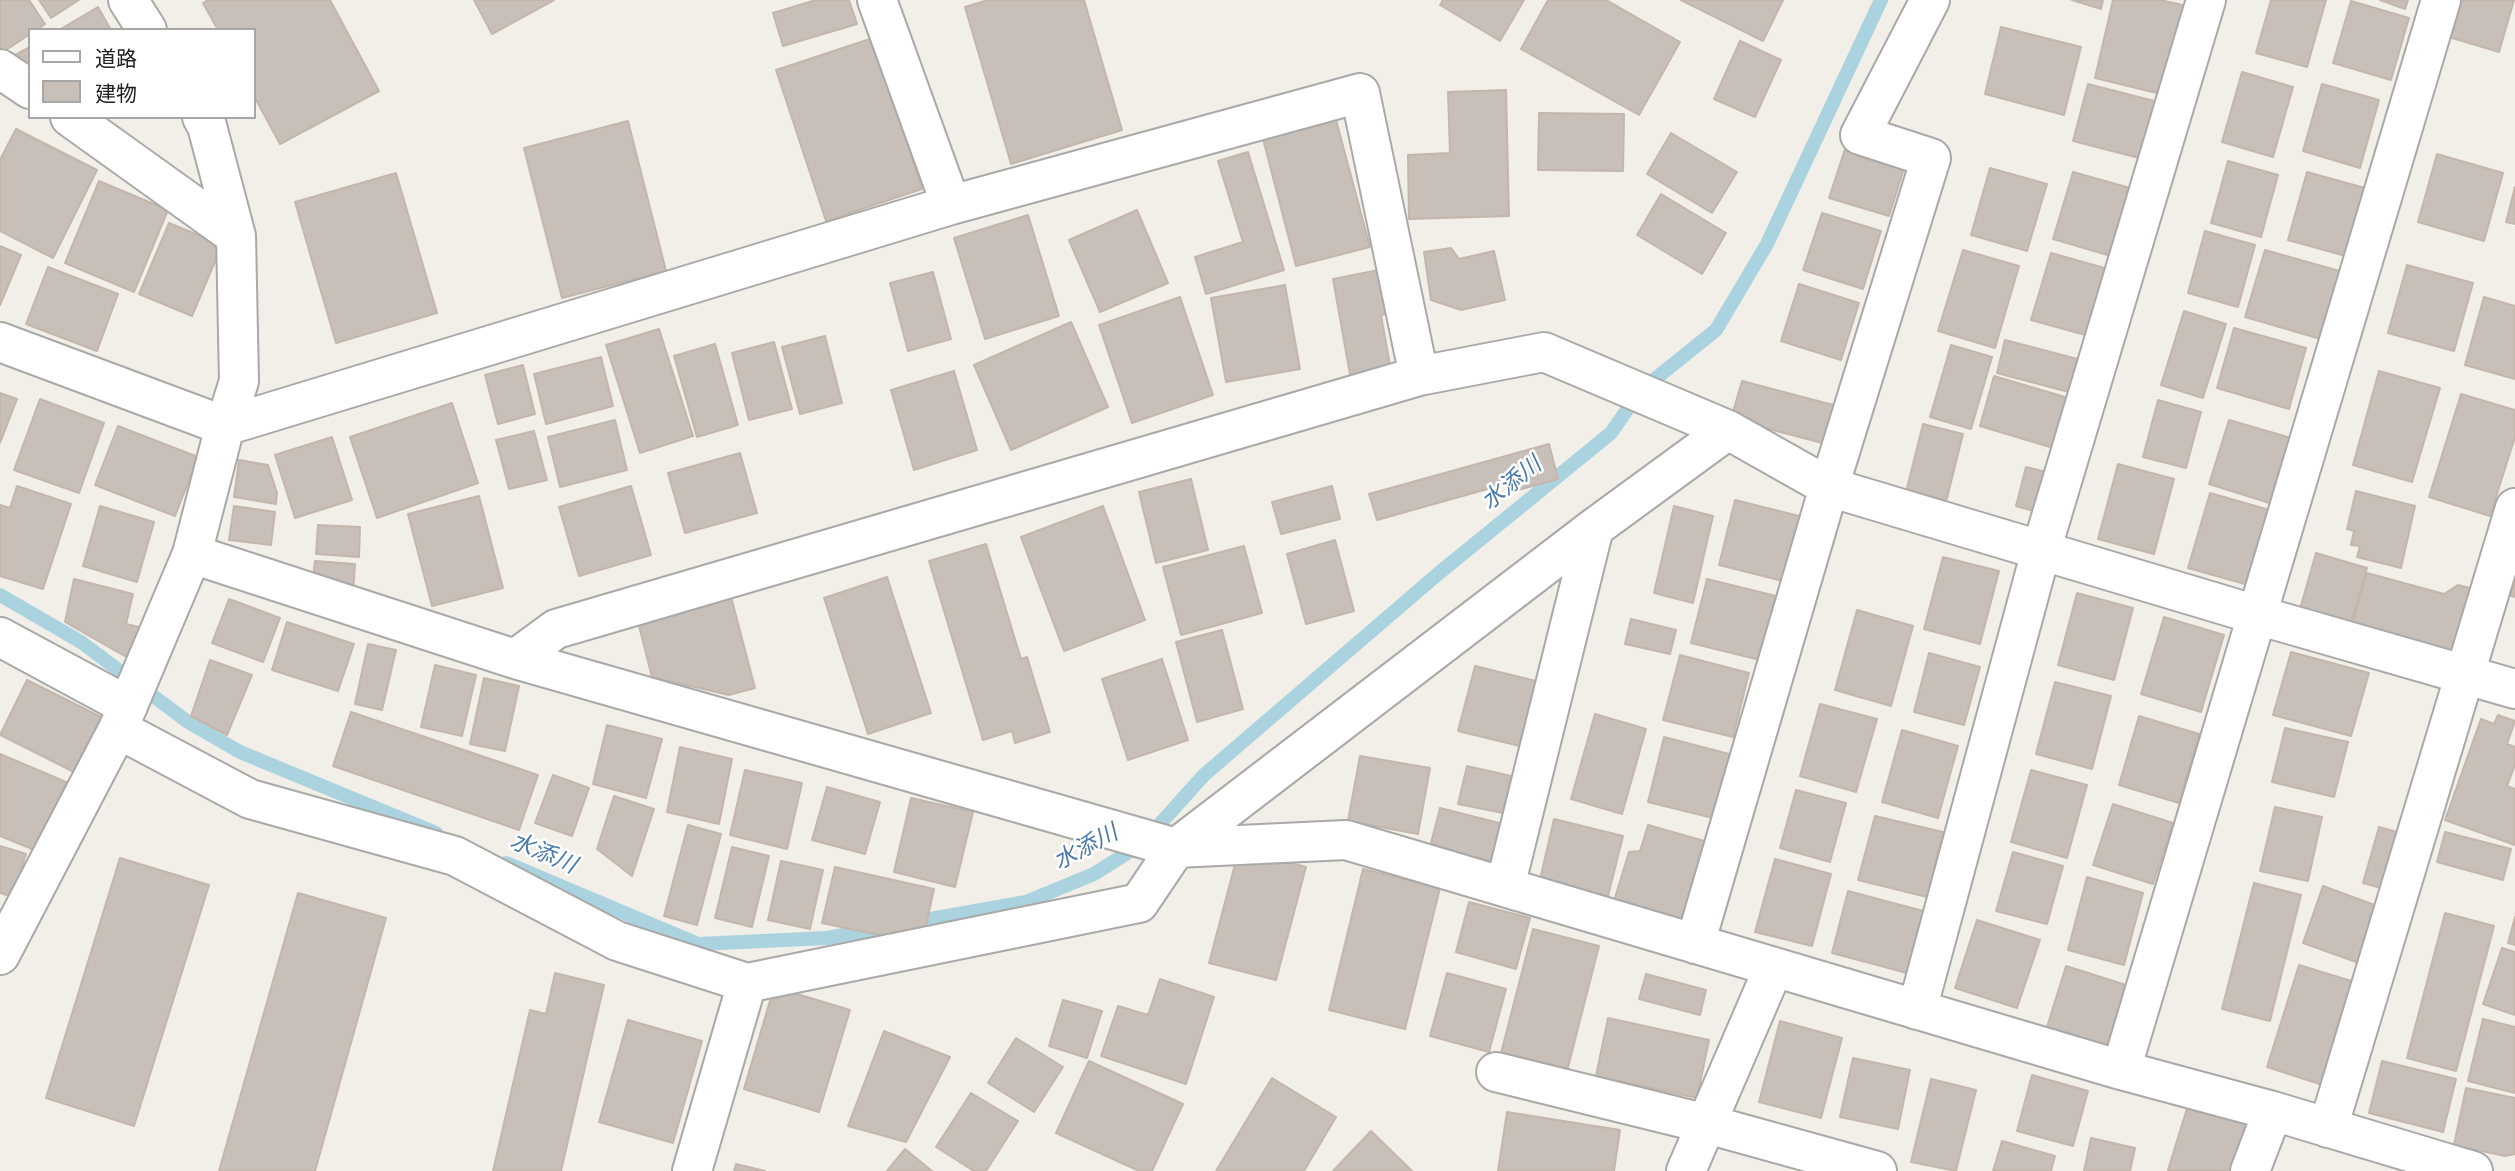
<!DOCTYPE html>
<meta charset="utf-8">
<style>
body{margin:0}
#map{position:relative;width:2515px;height:1171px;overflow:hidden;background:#f2efe9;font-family:"Space Grotesk","Noto Sans JP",sans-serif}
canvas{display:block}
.legend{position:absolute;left:28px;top:28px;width:228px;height:91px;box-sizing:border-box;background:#fff;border:2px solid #a7a7a7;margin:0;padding:9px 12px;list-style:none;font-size:21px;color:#222}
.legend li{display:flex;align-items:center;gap:14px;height:35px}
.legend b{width:35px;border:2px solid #a7a7a7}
</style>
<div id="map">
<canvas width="2515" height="1171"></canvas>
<ul class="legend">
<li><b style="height:9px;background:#fff"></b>道路</li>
<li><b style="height:19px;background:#c7bfb8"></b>建物</li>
</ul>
</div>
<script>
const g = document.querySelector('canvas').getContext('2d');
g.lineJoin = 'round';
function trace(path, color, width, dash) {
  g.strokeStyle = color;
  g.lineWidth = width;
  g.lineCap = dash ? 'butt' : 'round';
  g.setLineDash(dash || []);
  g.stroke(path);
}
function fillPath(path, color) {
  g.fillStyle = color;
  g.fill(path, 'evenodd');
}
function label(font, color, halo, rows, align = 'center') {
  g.font = font + ' "Space Grotesk","Noto Sans JP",sans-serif';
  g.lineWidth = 5;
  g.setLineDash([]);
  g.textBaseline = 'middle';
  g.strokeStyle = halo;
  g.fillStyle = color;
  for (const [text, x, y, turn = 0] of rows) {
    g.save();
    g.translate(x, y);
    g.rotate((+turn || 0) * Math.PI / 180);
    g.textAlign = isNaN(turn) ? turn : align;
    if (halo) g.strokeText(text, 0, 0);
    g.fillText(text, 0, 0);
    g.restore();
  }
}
trace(new Path2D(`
 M0,595L81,642L188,722L240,752L436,833
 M506,863L698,944L827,938L881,928
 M908,923L1026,902L1094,874L1143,843L1204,775L1439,573L1611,433L1640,391L1716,330L1767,244L1881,0`), '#aad3df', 14);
const building = new Path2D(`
 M0,0H29L45,24L37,30H30V34L3,52L0,47Z
 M39,0H79L51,18Z
 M208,0H330L379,91L280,144L254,96V30H218L203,3Z
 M474,0H554L492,34Z
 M816,0H849L857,24L783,46L773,13Z
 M988,0H1084L1122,130L1011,164L965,7Z
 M1443,0H1524L1500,41L1440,5Z
 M1548,0H1606L1680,42L1639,115L1521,49Z
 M1681,0H1783L1763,41Z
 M2072,0H2103L2101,9Z
 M2113,0H2160L2187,6L2165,95L2095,78Z
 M2271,0H2326L2307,67L2256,53Z
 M2380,0H2408L2405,9Z
 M2452,0H2514L2499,52L2442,35Z
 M2351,1L2409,18L2391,80L2333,63Z
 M98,7L111,30H59Z
 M2001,27L2081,47L2064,115L1985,94Z
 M873,38L922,189L826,221L776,70Z
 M1740,41L1781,60L1755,117L1714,99Z
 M30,47V77L6,60Z
 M2242,72L2293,87L2273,157L2222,142Z
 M2088,84L2162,103L2147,160L2073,141Z
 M2322,84L2379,100L2360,168L2303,151Z
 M1506,90L1509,216L1409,219L1408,155L1450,153L1448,92Z
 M1539,113L1624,114L1623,171L1538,170Z
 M1335,116L1370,247L1296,266L1262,135Z
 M628,121L666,271L562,298L524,148Z
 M16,129L97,170L53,258L0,231V160Z
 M1671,133L1737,172L1712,213L1647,174Z
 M1848,140L1907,159L1889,216L1829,198Z
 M1248,152L1284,270L1206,294L1195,257L1243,242L1218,161Z
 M2437,154L2503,173L2484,241L2418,222Z
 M2228,161L2278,175L2261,237L2211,223Z
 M1990,168L2047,184L2027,251L1971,235Z
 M2073,172L2130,188L2111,256L2053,239Z
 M2307,172L2372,190L2353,258L2288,240Z
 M396,173L437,313L336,343L295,202Z
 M99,181L168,210L134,292L65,263Z
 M2515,187V224L2506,222Z
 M1661,194L1726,233L1702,274L1637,235Z
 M1137,210L1168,283L1100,312L1069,240Z
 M1822,213L1881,231L1863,289L1803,270Z
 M1028,215L1059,316L985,339L954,238Z
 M169,223L222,245L192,316L139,294Z
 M2205,231L2255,245L2238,307L2188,293Z
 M0,246L21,255L0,305Z
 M1451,248L1459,259L1494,251L1505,300L1461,310L1431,300L1424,252Z
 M1963,250L2019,266L1995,348L1938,331Z
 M2265,250L2343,272L2324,340L2245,317Z
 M2051,253L2108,269L2089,336L2031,320Z
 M2407,265L2473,283L2454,351L2388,333Z
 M48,267L118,294L97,351L26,324Z
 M1389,268L1397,312L1381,315L1391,371L1351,380L1333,279Z
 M933,272L951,339L908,351L890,283Z
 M1799,284L1859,303L1841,360L1781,341Z
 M1285,285L1300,369L1226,382L1211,298Z
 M1180,297L1213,395L1132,423L1099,325Z
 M2484,297L2515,306V379L2465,365Z
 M2184,311L2226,324L2203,398L2161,385Z
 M1071,322L1108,407L1011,450L974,365Z
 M2234,328L2306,348L2289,409L2217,388Z
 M659,329L693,436L640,453L606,345Z
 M825,336L842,403L800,414L782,347Z
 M2005,340L2089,362L2080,395L1997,373Z
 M774,342L792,409L749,420L732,353Z
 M715,344L738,425L697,437L674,356Z
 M1951,345L1992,357L1971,429L1930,417Z
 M601,357L613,406L546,424L534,374Z
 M523,365L535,414L498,424L485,375Z
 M954,371L977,450L914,470L891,390Z
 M2379,371L2440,388L2412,482L2353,465Z
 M1994,376L2075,400L2060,450L1980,426Z
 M1742,381L1837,406L1826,444L1731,419Z
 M0,393L17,399L0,443Z
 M2461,394L2515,410V437L2490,516L2429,497Z
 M40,399L104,423L79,493L14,470Z
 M2158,400L2201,412L2186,468L2143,457Z
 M452,403L478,483L377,518L350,437Z
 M615,420L627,470L560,487L548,437Z
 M2229,420L2298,440L2279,506L2209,484Z
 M1923,424L1963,434L1946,502L1906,492Z
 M118,426L198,457L175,516L95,485Z
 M534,431L547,480L509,489L496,440Z
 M332,437L352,500L295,518L275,455Z
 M1549,444L1558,479L1518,490L1516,481L1377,520L1369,494Z
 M740,453L757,513L685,533L668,473Z
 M239,460L268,465L277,493L276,504L234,497Z
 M2118,464L2174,479L2154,554L2098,539Z
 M2026,467L2055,474L2045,514L2016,506Z
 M1191,479L1208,550L1156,563L1139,492Z
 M17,486L71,504L43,589L0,576V505L10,508Z
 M631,486L651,555L579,576L559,507Z
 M1332,486L1340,519L1281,534L1272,502Z
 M2356,491L2415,506L2401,568L2357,557L2360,546L2351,545L2354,531L2347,529Z
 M2210,493L2273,511L2252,586L2188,568Z
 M479,496L503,588L432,606L408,514Z
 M1735,500L1803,517L1787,582L1719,565Z
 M100,506L154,522L137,582L83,566Z
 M234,506L275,512L271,545L229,540Z
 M1103,506L1145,620L1064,651L1021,537Z
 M1674,506L1713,516L1693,603L1654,593Z
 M318,525L360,527L359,557L316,554Z
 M1335,540L1354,611L1306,624L1287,554Z
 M986,544L1021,659L1027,657L1050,732L1015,743L1012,731L983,740L929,561Z
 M1244,546L1262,613L1181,635L1163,567Z
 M2316,553L2367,568L2348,633L2300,609Z
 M1943,557L1999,571L1980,644L1924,629Z
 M315,561L355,564L353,593L312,589Z
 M2367,573L2444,594L2458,585L2482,591L2462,663L2350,632Z
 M887,577L931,713L868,734L824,598Z
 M2515,577V597L2509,595Z
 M74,579L133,594L126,624L143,628L135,662L65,622Z
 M1707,579L1776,596L1760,660L1691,643Z
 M730,593L755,688L729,695L652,677L637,618Z
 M2077,593L2133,608L2114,680L2058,665Z
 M229,599L280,618L263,662L212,643Z
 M1857,610L1913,626L1891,706L1835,690Z
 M2164,617L2224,635L2201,712L2141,694Z
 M1631,619L1676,630L1670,654L1625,644Z
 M287,622L354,644L338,691L272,670Z
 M1222,630L1243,709L1197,722L1176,642Z
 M368,644L396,650L382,710L355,704Z
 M2291,652L2369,673L2351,736L2273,715Z
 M1929,653L1980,667L1964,725L1914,712Z
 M1680,655L1749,673L1733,737L1663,720Z
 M1162,659L1188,740L1128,760L1102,679Z
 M210,660L252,675L227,735L191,716Z
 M435,665L476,675L462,736L421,727Z
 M1475,666L1544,683L1528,748L1458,731Z
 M484,678L519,686L505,751L470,744Z
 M27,680L103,718L76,773L0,735Z
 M2055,682L2111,696L2092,769L2036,754Z
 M1820,704L1877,719L1856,792L1800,776Z
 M351,712L538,775L519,830L333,766Z
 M1595,714L1646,729L1622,814L1571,799Z
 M2498,715L2515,721L2507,744L2515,747V765L2507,786L2515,789V845L2445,820L2481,719L2494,724Z
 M2139,716L2199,734L2179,803L2119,785Z
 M607,725L662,739L646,798L593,784Z
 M2285,728L2348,742L2334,797L2272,782Z
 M1902,730L1958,746L1938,818L1882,802Z
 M1664,737L1733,755L1717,819L1648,802Z
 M680,747L732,759L719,824L667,812Z
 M0,754L66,782L37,851L0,836Z
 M1360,756L1430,768L1418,834L1348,821Z
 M1467,766L1511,776L1503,813L1458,804Z
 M745,770L802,783L787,849L730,835Z
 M2031,770L2087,785L2067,858L2011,842Z
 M553,775L589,788L572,836L535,823Z
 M827,787L880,802L865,854L812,840Z
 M1796,790L1846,803L1830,862L1780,848Z
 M614,796L654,809L632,876L597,849Z
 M911,798L973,812L955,887L894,872Z
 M2113,804L2173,823L2153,884L2093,865Z
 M2275,807L2322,817L2308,881L2260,871Z
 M1440,808L1507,825L1497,864L1430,847Z
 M1875,816L1943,832L1927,897L1858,880Z
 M1554,819L1623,836L1607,900L1539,884Z
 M688,825L721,834L697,925L664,916Z
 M1648,825L1715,844L1692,924L1614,901L1629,852L1640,851Z
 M2379,827L2408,835L2392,891L2363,883Z
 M2445,832L2511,849L2503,880L2437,862Z
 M0,846L26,854L13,897L0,893Z
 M732,847L769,856L752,927L715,918Z
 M1239,849L1306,867L1276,980L1209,963Z
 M2013,852L2063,866L2047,924L1996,911Z
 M120,858L209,885L134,1126L46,1098Z
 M1775,859L1831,874L1812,946L1755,932Z
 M781,861L823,870L810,929L768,920Z
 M835,867L934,889L922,944L822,923Z
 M1363,869L1440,888L1405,1029L1329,1010Z
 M2087,877L2143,893L2124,965L2068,950Z
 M2254,883L2301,895L2270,1021L2222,1009Z
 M2323,886L2380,907L2359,963L2303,943Z
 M1848,891L1923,911L1907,973L1832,953Z
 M298,893L386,918L315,1171H219Z
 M1469,902L1530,918L1516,969L1456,952Z
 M2445,913L2494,926L2456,1071L2407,1058Z
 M2515,917V945L2508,943Z
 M1977,920L2040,940L2017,1008L1955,988Z
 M1533,929L1599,946L1566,1075L1500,1057Z
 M2502,948L2515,952V1015L2483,1004Z
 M2299,965L2361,984L2329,1087L2267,1067Z
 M2066,966L2126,985L2107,1047L2047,1027Z
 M555,973L604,985L561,1171H493L530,1010L546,1014Z
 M1447,973L1506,989L1489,1052L1430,1036Z
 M1646,974L1706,990L1700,1015L1639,999Z
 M1160,979L1214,997L1186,1084L1101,1056L1118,1006L1148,1015Z
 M774,987L850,1010L819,1112L744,1089Z
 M1063,1000L1102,1011L1087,1058L1049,1046Z
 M1608,1018L1709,1040L1697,1098L1596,1076Z
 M2483,1019L2515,1027V1093L2468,1081Z
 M628,1020L702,1041L673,1143L599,1122Z
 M1780,1021L1842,1038L1821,1118L1759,1102Z
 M884,1031L950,1057L906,1142L848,1126Z
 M1016,1038L1063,1067L1034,1112L988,1083Z
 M1853,1058L1910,1070L1898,1129L1840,1117Z
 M1089,1061L1183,1104L1152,1171H1139L1056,1133Z
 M2382,1061L2456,1079L2443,1132L2369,1113Z
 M2032,1075L2088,1091L2073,1146L2017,1131Z
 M1272,1078L1336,1117L1304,1171H1216Z
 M1931,1079L1976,1090L1956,1171L1911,1162Z
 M2466,1088L2515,1098V1154L2505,1156L2454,1145Z
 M971,1093L1018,1121L986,1171H974L936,1147Z
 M2189,1102L2253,1122L2237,1171L2168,1170Z
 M1507,1112L1620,1130L1614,1171H1498Z
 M1371,1131L1412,1171H1333Z
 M2091,1138L2135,1148L2130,1171H2084Z
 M2002,1141L2055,1156L2051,1171H1993Z
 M905,1149L932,1171H887Z
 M736,1164L765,1171H734Z`);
fillPath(building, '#c7bfb8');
trace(building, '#c4b6ab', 2);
const minor = new Path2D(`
 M128,0L147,30
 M877,0L951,205L1360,93L1419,376
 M0,69L30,89
 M70,117L236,236
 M0,342L225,426L951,205
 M192,554L515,659L1176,848L1346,840L2121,1070L2273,1111L2473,1171
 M0,637L128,706
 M515,659L556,629L1419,376L1544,352L1728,430L1829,487L2257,615L2515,689
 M118,729L250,799L455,856L617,941L747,983
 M1505,887L1594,528
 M1695,944L1829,487L1931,158L1860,135L1930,0
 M0,955L118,729L192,554L225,426L239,381L236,236L207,126L202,117
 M1917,1010L2041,551L2206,0
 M2121,1070L2441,0
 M1496,1072L1707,1124L1877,1171
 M2328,1128L2515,508
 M692,1171L747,983L1139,903L1176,848L1594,528L1728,430
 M1686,1171L1774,967
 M2250,1171L2273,1111`);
trace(minor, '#a9a9a9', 42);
trace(minor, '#fff', 38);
label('italic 23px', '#4a7aab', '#fff', [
 ["水添川",1512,484,-39],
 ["水添川",1086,848,-28],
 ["水添川",543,854,23]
]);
</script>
